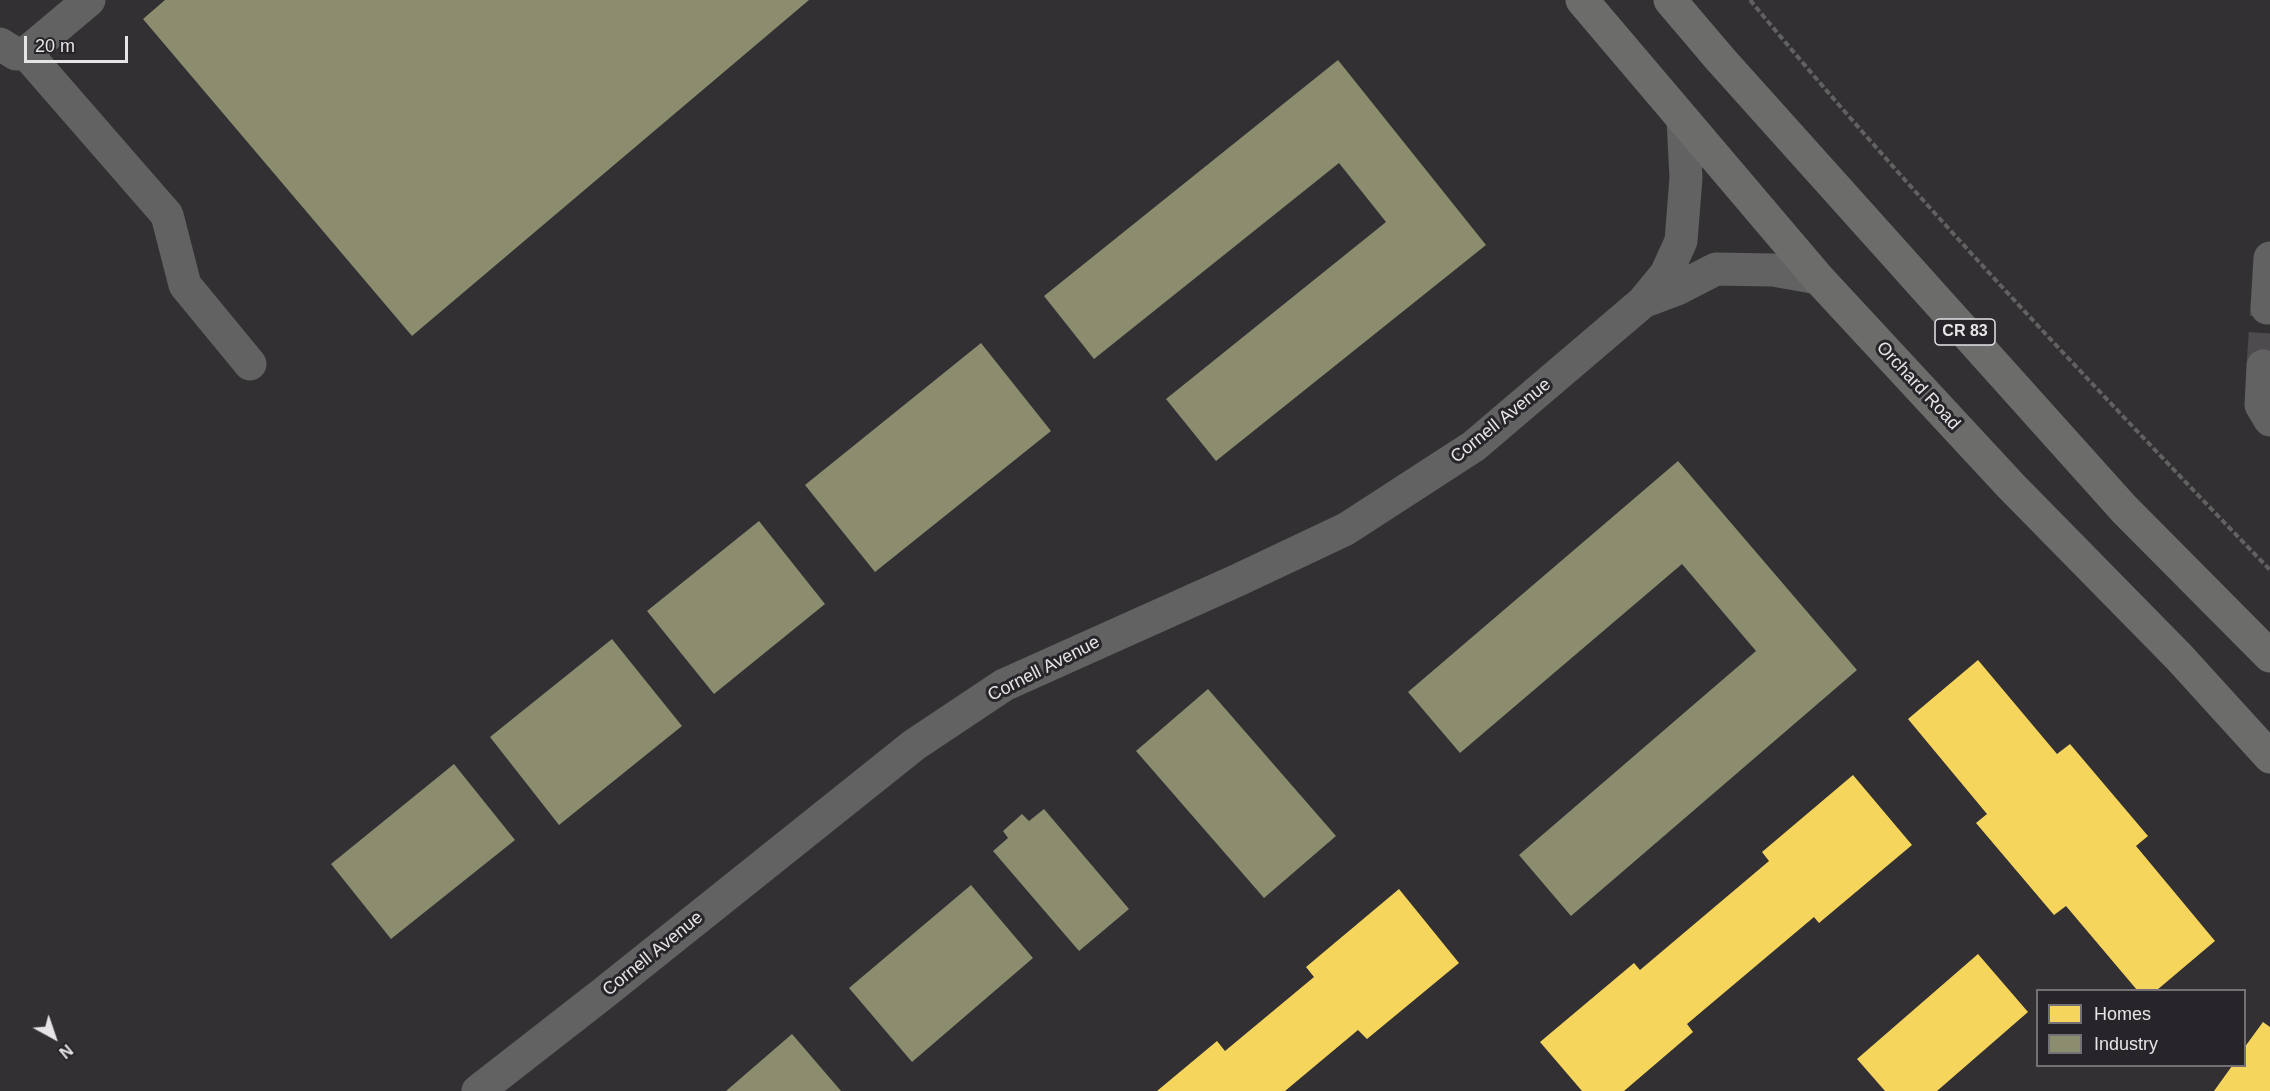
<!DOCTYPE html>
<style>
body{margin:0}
#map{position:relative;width:2270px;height:1091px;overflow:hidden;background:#323033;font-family:Arial,sans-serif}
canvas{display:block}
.legend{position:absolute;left:2036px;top:989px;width:210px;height:78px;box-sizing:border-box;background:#28252a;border:2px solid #747176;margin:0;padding:8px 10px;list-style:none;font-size:18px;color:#e6e4e7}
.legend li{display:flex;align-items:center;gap:12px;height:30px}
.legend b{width:30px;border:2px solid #747176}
.north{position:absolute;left:24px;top:1007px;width:60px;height:60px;-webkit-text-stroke:4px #28252a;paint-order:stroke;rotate:140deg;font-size:16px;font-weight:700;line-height:24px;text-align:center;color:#e6e4e7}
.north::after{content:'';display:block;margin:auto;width:21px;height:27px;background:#e6e4e7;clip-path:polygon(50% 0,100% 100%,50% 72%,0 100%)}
.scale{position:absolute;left:24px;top:36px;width:104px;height:27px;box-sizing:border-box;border:3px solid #e6e4e7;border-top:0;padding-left:8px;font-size:18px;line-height:21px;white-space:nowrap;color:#e6e4e7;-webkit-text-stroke:4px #28252a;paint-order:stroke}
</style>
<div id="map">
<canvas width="2270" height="1091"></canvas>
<ul class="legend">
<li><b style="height:16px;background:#f6d55c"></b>Homes</li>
<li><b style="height:16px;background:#8c8c6e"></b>Industry</li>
</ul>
<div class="north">N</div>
<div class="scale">20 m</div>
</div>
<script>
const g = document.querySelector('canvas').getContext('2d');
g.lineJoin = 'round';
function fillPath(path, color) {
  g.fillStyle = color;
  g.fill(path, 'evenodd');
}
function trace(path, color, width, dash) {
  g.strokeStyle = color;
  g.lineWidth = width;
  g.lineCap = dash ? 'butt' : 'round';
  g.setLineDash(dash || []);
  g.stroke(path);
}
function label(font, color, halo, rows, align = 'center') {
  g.font = font + ' Arial,sans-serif';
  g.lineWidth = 6;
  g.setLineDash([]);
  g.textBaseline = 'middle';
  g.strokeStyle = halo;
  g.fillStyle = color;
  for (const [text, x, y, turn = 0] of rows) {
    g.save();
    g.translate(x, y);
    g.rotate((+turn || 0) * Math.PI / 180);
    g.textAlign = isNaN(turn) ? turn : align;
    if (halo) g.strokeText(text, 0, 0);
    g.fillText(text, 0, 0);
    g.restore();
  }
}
fillPath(new Path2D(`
 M1978,660L2057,754L2070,744L2148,836L2136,846L2215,941L2157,990H2137L2066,906L2054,915L1976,823L1987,814L1908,719Z
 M1853,775L1912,845L1819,923L1814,917L1687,1024L1693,1032L1624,1091H1582L1540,1042L1634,963L1640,970L1769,861L1762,852Z
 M1399,889L1459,963L1367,1039L1358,1030L1285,1091H1157L1217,1041L1225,1051L1314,977L1306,967Z
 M1978,954L2028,1012L1937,1091H1885L1857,1059Z
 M2263,1022L2270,1027V1091H2214L2232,1066H2244V1048Z`), '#f6d55c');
fillPath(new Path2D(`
 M165,0H809L412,336L143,19Z
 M1338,60L1486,245L1216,461L1166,399L1386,222L1339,163L1094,359L1044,296Z
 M981,343L1051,431L875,572L805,485Z
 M1678,461L1857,670L1571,916L1519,855L1756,651L1682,564L1460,753L1408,692Z
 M759,521L825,604L714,694L647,611Z
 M612,639L682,726L559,825L490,737Z
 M1208,689L1336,836L1264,898L1136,751Z
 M454,764L515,840L391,939L331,864Z
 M1044,809L1129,909L1079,951L993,851L1008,838L1003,831L1022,814L1029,821Z
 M971,885L1033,958L912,1062L849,988Z
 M792,1034L841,1091H726Z`), '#8c8c6e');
trace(new Path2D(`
 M2263,366L2267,308`), '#4d4b4e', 33, [33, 16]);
trace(new Path2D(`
 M1750,0C1914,198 2092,385 2270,570`), '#626161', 4, [6, 3]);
trace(new Path2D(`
 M0,44L16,54L26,53L89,0
 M26,53L167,215L185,285L250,364
 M1645,301L1677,289L1716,269L1773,270L1818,278
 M2267,308L2270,258
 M2263,366L2261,405L2270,420
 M478,1091L605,992L914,745L1004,685L1238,580L1346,529L1474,446L1643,302L1666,274L1681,241L1686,178L1683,120`), '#626262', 33);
trace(new Path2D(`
 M1582,0L1818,278L2011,486L2179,657L2270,757
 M1670,0L1721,60L2124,509L2270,656`), '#6c6c6b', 33);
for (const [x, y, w] of [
 [1965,332,60]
]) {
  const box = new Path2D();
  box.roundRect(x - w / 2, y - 13, w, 26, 4.5);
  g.fillStyle = '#28252a';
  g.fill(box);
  trace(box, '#e6e4e7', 1.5);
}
label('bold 16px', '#e6e4e7', null, [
 ["CR 83",1965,332]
]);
label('18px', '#e6e4e7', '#28252a', [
 ["Orchard Road",1918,386,47],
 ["Cornell Avenue",1501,421,-39],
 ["Cornell Avenue",1044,669,-27],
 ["Cornell Avenue",653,954,-39]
]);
</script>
